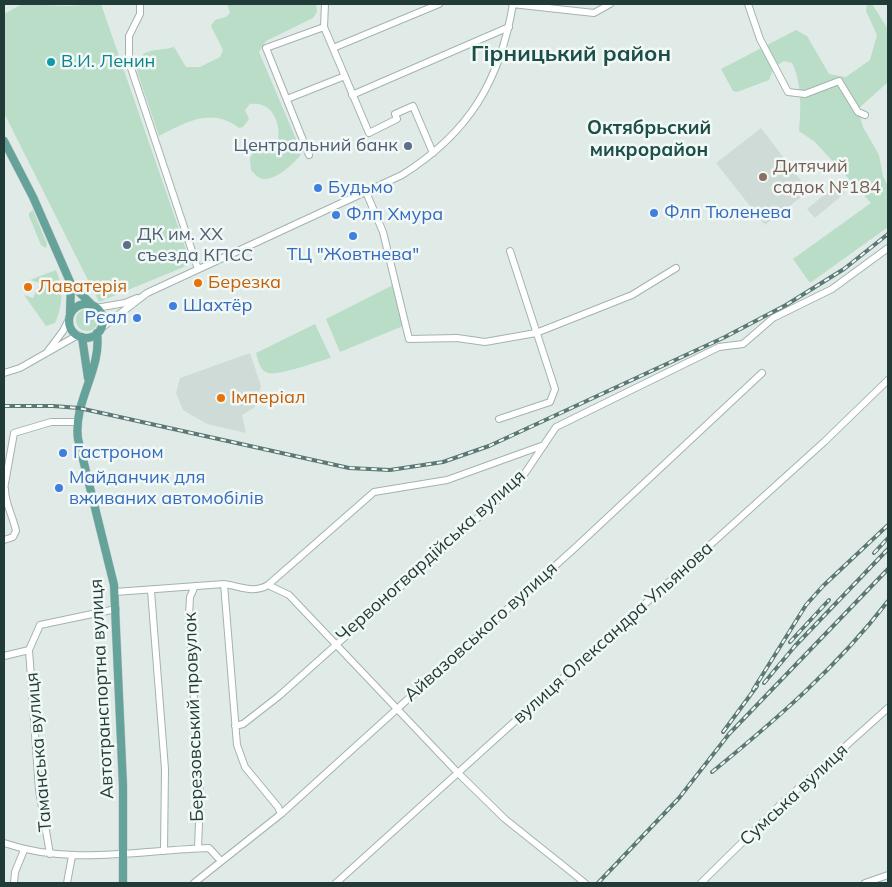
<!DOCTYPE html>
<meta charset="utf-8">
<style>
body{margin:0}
#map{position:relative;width:892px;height:887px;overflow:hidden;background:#e0ebe8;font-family:Mulish,sans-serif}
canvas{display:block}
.frame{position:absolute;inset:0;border:5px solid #213c38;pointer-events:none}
</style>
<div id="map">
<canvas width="892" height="887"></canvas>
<div class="frame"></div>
</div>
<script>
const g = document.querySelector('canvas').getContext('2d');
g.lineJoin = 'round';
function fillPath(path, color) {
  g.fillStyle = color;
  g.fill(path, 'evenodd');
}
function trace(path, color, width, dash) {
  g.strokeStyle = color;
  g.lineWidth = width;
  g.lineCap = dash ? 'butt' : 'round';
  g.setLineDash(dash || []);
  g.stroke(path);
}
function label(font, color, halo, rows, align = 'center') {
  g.font = font + ' Mulish,sans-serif';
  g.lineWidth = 5;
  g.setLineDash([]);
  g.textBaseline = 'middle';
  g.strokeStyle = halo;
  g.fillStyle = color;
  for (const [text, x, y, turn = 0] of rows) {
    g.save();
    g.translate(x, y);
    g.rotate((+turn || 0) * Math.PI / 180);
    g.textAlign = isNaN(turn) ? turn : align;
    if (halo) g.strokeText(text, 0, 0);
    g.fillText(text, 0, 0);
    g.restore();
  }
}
fillPath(new Path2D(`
 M761,128L809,191L765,225L716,163Z
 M837,184L845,193L815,218L807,209Z
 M250,353L261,386L255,407L242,415L246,433L207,424L183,410L176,393L180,378Z`), '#cedbd7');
fillPath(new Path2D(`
 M22,4L66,6L101,4L191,264L99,302L4,113V14Z
 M227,4H316L317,12L313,18L266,41L259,52L302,153C296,162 273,184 260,178C257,177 253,172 251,170L250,158L254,150L266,149L278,141C281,122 272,101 250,104L245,110L249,119L243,127L239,128C211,107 187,122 159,136L136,68C139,46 158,52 174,47L186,67H200L220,57L223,50L211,26L215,20L226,17L230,13Z
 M867,4H872L888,29V82L858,109L863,127L879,155L883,176L888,186V227L810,283L793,259L871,203L815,142L799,131C801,109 802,83 792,63L784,61L774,67L769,80L737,92L733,91L721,69L796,30L807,36L829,74L846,77L870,60L877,35L866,11Z
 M33,210L47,244L46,248L41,245L29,216V213Z
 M56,270C64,288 63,305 55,323L46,326L24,295L33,298L40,283L30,280Z
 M393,285L403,326L340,352L326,319Z
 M76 320a11 11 0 1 1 22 0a11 11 0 1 1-22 0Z
 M315,324L331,358C318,361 280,376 268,373C260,371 258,360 256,353Z`), '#b9ddc7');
const minor = new Path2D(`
 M140,4V14L129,36V62L198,269
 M325,4L324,27L369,133L397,119L395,114L413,106L433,153
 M512,4L594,13L610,4
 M748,4L760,39L788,92L805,94L839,81L858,112L865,115
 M333,48L439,4
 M352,95L509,27
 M287,99L345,76
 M309,155L266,48L324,27
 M366,192L383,232L409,339L457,338L485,342L536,333L632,295L676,268
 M96,308L125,303L137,298
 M100,329L147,293L402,175C469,133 500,81 513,4
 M48,351L63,331L69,319
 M4,373L20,368L78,335
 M499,419L550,402L555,389L510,251
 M4,489L14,433L51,422H76
 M4,540L13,537L16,531C13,516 5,504 5,489
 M224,584L237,745L245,767L278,807L281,814
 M268,585L374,492L447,480L544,445
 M195,586L190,597L189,616L200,798L198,848
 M151,591L165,769L164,851
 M115,592L224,584C240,586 253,594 268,585L289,595L458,773L505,819L585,883
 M29,650L39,790L50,854
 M4,656L29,650L40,625L116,609
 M235,726L243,724L279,696L521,479L556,427L719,347L743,344L773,318L832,289L888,248
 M4,843C70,866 141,850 209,848L221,861
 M14,883L15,872L24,850
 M67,883L72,856
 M194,883L281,814L577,546L762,373
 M336,883L824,442L888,380
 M701,883L780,805L888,708
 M865,883L888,875`);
const major = new Path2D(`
 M4,141L33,197L71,284L70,313
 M71,284L92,305
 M69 321a17 17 0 1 1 34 0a17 17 0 1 1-34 0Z
 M97,333C102,370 73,401 78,439L114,585L123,786V883
 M82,337L88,378`);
trace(minor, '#a3b3b0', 8);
trace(major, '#c1c8c7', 9);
trace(minor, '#fff', 6);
trace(major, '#64a29a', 8);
const rail = new Path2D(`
 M4,406H53L79,408L349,468L390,470L410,467L443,462L489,446L725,337L786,305L844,269L888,234
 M874,553L888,538
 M790,642L829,600
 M764,683L795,646L888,549
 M753,690L806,605L823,586L888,525
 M723,732L757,686
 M712,772C777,719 837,667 888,601
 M598,883L679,798L729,734L888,569`);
trace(rail, '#5b7874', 4);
trace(rail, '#f1f8f5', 2, [5.5]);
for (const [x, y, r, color] of [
 [51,62,5,"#0f9aa8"],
 [408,146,5,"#5c6f8a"],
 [763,177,5,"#8d6e63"],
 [318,188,5,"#3f7fe0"],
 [654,213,5,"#3f7fe0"],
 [336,215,5,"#3f7fe0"],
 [353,236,5,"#3f7fe0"],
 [127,245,5,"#5c6f8a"],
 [198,283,5,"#e8710a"],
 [28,287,5,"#e8710a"],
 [173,306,5,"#3f7fe0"],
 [137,318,5,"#3f7fe0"],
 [221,398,5,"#e8710a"],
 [63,453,5,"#3f7fe0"],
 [59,488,5,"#3f7fe0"]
]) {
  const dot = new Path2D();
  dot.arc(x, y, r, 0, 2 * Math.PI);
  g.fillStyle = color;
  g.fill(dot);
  trace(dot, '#f1f8f5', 2);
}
label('18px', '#0d838f', '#f1f8f5', [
 ["В.И. Ленин",61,62]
], 'left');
label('18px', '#4e5e75', '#f1f8f5', [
 ["Центральний банк",398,146],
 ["ДК им. XX",137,235,"left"],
 ["съезда КПСС",137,256,"left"]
], 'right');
label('18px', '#785e54', '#f1f8f5', [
 ["Дитячий",773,167],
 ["садок №184",773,188]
], 'left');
label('18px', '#366cbe', '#f1f8f5', [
 ["Будьмо",328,188],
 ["Флп Тюленева",664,213],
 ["Флп Хмура",346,215],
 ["ТЦ \"Жовтнева\"",353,255,"center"],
 ["Шахтёр",183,306],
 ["Рєал",127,318,"right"],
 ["Гастроном",73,453],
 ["Майданчик для",69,478],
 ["вживаних автомобілів",69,499]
], 'left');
label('18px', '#c56008', '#f1f8f5', [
 ["Березка",208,283],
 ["Лаватерія",38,287],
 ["Імперіал",231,398]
], 'left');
label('18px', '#213c38', '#f1f8f5', [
 ["Червоногвардійська вулиця",431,556,-42],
 ["Айвазовського вулиця",481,632,-42],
 ["вулиця Олександра Ульянова",613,633,-42],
 ["Автотранспортна вулиця",102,689,-93],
 ["Березовський провулок",194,717,-92],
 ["Таманська вулиця",39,752,-95],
 ["Сумська вулиця",794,795,-43]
]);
label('bold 19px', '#1c4f49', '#f1f8f5', [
 ["Октябрьский",649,128],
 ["микрорайон",649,150]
]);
label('bold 22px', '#1c4f49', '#f1f8f5', [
 ["Гірницький район",571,54]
]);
</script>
